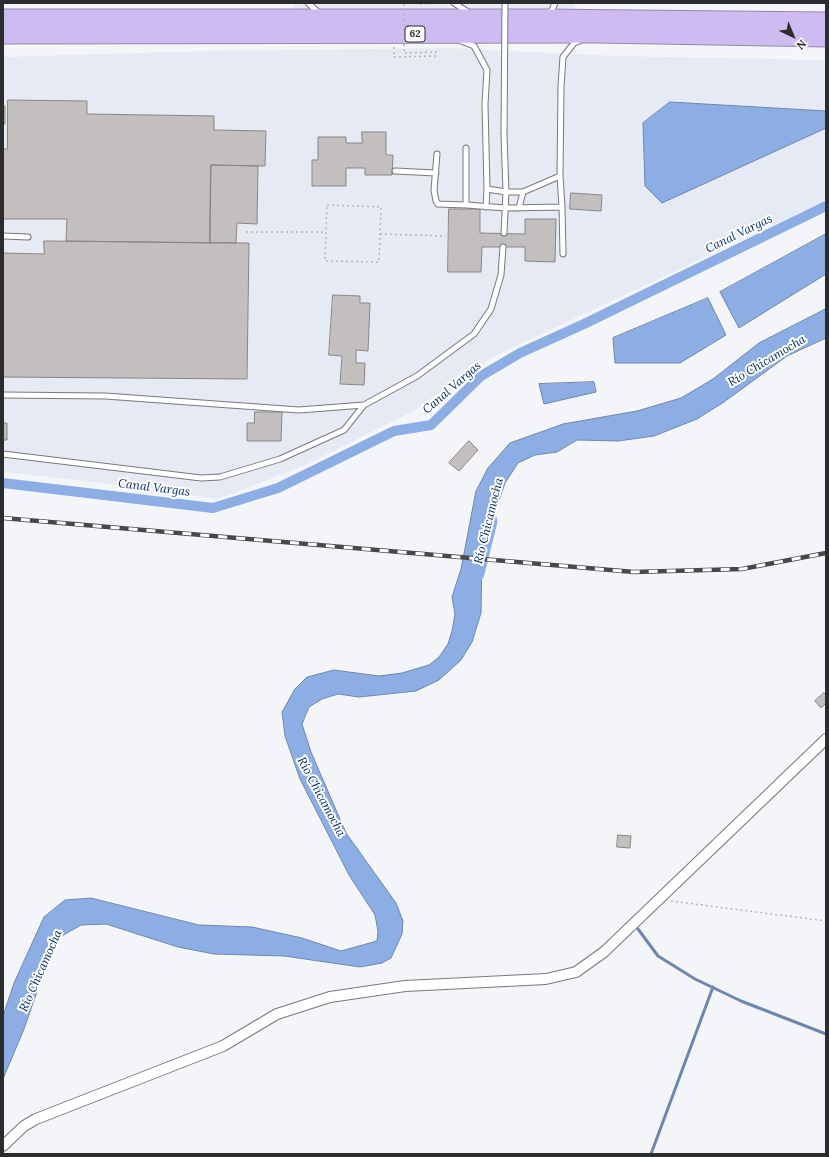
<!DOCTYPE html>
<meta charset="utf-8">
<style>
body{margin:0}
#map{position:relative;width:829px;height:1157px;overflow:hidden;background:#f4f5f8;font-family:Lora,serif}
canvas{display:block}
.frame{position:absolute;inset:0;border:4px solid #2b2c2d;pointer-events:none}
.north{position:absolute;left:773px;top:16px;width:40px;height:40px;-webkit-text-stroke:3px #fff;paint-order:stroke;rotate:136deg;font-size:11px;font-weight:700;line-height:16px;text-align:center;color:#2b2c2d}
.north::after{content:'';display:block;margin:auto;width:14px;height:18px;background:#2b2c2d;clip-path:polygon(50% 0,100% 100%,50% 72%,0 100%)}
</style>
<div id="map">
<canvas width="829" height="1157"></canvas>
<div class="frame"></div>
<div class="north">N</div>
</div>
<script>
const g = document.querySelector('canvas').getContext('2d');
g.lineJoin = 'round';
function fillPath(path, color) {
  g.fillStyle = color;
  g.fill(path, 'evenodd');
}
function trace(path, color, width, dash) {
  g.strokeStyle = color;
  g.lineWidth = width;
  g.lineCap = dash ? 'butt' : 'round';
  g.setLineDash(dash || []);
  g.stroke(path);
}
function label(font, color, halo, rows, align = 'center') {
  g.font = font + ' Lora,serif';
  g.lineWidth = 4;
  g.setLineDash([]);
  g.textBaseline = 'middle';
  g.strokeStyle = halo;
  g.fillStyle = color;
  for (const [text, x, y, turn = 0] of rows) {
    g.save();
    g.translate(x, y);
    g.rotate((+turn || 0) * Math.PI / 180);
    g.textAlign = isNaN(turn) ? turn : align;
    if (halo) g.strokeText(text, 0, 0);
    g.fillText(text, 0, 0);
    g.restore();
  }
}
fillPath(new Path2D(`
 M293,3H575V12L293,10Z
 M449,48L613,56L826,60V200L495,356L411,412L304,466L218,499L93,482L3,472V57L208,51Z`), '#e6eaf4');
const water = new Path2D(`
 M670,102L826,111V128L662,203L645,186L643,123Z
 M826,234V274L739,328L720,292Z
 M708,298L726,335L680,363H615L613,338Z
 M826,309V338L787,356L724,402L697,419L654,436L618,441L577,440L557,452L535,455L518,463L505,483L482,549L481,613L472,642L461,660L439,680L416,691L359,697L338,694L322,699L309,707L302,724L311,752L346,833L396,903L403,921L402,934L391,958L382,963L360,967L284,956L214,954L178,947L106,924L81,925L60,937L53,946L24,1029L3,1079V1016L14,983L44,917L65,900L91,898L199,925L252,927L302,938L341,951L377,941L378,931L375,915L349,875L300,779L285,736L282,712L295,689L307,677L334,670L379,676L402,673L429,665L439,657L448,644L452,631L455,614L452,597L461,569L476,491L488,468L510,443L563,424L637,411L681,398L713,379L759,343Z
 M594,382L596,392L544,404L539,384Z`);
fillPath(water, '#8caee5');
trace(water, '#6f87ae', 1);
trace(new Path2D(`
 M638,929L658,956L695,979L741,1001L826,1034
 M651,1154L713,987`), '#6f87ae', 3);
trace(new Path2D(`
 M3,483L213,508L278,488L394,431L431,425L481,376L520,353L584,324L826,206`), '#8caee5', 10);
trace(new Path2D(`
 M476,573L489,521`), '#8caee5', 17);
const building = new Path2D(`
 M8,100L87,101V114L214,116V130L266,131L265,166L211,165L210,243L66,241L67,219H3V149H7Z
 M3,106H5V124H3Z
 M362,132H386V155H393L392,175H365V168H346V186H312V160H318V137H346V143H362Z
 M211,165L258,166L257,224L237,223L236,243H210Z
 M571,193L602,195L601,211L570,209Z
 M449,209H480V233L525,234V219H556L555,262L525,261V247H482L481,272H448Z
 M44,241L249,243L247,379L3,377V253L44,254Z
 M333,295L360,296V303H370L368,351L356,350V363H365L364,385L340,384L342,356L329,355Z
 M255,412H282L281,441H247V423H254Z
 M3,423H7V440H3Z
 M469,441L478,450L459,471L449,463Z
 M824,693L826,695V703L821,708L815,701Z
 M618,835L631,836L630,848L617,847Z`);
fillPath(building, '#c2bfbe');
trace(building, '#898785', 1);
const lane = new Path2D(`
 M308,3L319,13
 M454,3L468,12
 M548,13L552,10L555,3
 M461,41L474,46L487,70L485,104L487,189L506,192H523L560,176L561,86L563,57L574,43L579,41
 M466,148V205L506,208L562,207L560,176
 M437,154L434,190L436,201L438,204L466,205
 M395,171L436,173
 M486,207L487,189
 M562,207L563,254
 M519,208L523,192
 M504,233L506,192L504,135
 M3,236L28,237
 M3,395L105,396L299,410L364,405L417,376L474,334L491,309L501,275L503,247
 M3,454L201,478L220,477L280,459L344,430L364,405`);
const street = new Path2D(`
 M3,1146L24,1126L36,1119L223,1046L277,1014L330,997L405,986L546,979L576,972L604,952L826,739`);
const highway = new Path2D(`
 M3,18H542L826,21
 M3,35L598,34L826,38`);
trace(lane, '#78797b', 7);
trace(street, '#78797b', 12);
trace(highway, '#9489ad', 19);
trace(new Path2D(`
 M420,4L441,3
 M394,47V57L436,56V52L404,53
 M327,205L381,207L379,262L325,261Z
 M246,232H326
 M380,234L446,236
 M671,901L826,921`), '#b5b6b8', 1.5, [2, 3]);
trace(lane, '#fff', 5);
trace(street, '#fff', 10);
trace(highway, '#cdbbf2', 17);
const rail = new Path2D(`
 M3,518L634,572L742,569L826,553`);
trace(rail, '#474849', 4.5);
trace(rail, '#fff', 3, [9]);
const laneBridge = new Path2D(`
 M504,135L505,3`);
trace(laneBridge, '#78797b', 7, []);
trace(new Path2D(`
 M404,4V53`), '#b5b6b8', 1.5, [2, 3]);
trace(laneBridge, '#fff', 5);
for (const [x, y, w] of [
 [415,34,20]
]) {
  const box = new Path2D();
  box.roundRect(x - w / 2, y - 8, w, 16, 3);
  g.fillStyle = '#fff';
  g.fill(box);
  trace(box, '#2b2c2d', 1);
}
label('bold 10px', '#2b2c2d', null, [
 ["62",415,34]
]);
label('italic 12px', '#022b6a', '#fff', [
 ["Canal Vargas",739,234,-26],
 ["Río Chicamocha",767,361,-31],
 ["Canal Vargas",452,388,-41],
 ["Canal Vargas",154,488,7],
 ["Río Chicamocha",489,521,-76],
 ["Río Chicamocha",321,797,62],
 ["Río Chicamocha",41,971,-66]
]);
</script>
